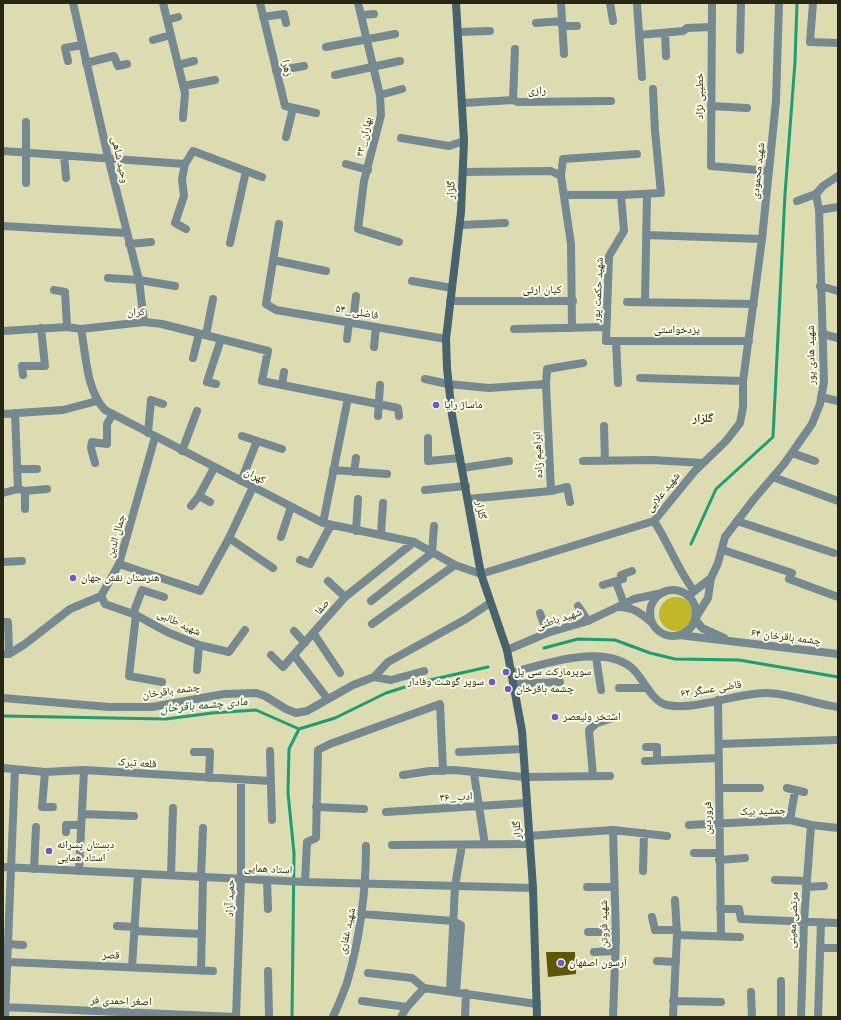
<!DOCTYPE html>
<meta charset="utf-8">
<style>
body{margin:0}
#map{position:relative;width:841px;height:1020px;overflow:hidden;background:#dddbb0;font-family:Quicksand,sans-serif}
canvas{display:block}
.frame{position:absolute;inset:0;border:4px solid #282716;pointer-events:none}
</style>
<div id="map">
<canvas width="841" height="1020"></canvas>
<div class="frame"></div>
</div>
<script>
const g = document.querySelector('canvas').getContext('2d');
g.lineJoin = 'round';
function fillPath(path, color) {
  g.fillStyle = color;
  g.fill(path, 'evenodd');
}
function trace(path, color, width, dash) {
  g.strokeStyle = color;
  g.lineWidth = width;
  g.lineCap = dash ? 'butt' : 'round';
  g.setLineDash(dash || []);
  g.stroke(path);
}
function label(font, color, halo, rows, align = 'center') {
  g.font = font + ' Quicksand,"Noto Naskh Arabic",sans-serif';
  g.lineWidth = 4;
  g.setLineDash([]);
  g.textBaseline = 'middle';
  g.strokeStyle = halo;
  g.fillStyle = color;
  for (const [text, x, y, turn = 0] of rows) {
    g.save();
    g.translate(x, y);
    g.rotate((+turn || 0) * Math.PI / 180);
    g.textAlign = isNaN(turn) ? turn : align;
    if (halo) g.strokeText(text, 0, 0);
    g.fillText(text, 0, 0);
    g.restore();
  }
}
fillPath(new Path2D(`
 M659 614a17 17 0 1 1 34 0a17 17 0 1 1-34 0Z`), '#c2b726');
trace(new Path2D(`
 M691,544L716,489L773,437L785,194L795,62L797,3
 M544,648L578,639L615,640L650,653L675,659L739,660L838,677
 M3,716L166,719L212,713L256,710L299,729L335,718L386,693L421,682L488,667
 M292,1017L294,853L288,793L289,749L299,729`), '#1a9e73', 3);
fillPath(new Path2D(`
 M546,952H575L576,974L548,977Z`), '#5e5702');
trace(new Path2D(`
 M73,3L108,157L139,280L144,322
 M163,3L185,93L183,118
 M260,3L285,106L316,113
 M358,3L380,95L381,115L364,181L358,229L399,242
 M561,3L564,54
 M610,3L613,21
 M637,3L642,77
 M712,3L711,166L769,171
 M813,3L810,42L838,43
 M362,15L374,14
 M263,17L284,14L286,23
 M167,20L178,17
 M536,23L562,21
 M562,26H577
 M458,32L490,31
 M665,33L666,56
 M639,35L683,31L687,28L712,27
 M153,40L171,35
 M326,47L395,34
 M740,50L741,3
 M68,61L65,48L82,45
 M86,63L114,56L118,66L127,64
 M178,65L194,61
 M276,71L304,66
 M335,75L400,61
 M183,86L215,80
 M380,95L402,89
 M513,100L515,49
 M463,103L513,100L518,102L611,101
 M711,106L747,108
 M26,122V183
 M286,137L293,108
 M401,138L449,146L464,141
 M3,151L185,164L193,151L262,177
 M64,155L66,178
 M185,164L182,179L184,196L175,223L186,229
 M346,164L368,170
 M463,172L551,171L561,176L571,244L572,328
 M561,176L563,159L637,154
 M565,195H621L661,193L655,131L653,89
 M621,195L624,231L609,256L606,341H749
 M797,201L816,194
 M819,210L838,207
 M279,224L266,304L276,310L446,339
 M460,225L505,223
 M3,226L126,233
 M646,235L762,239
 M230,243L246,171
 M129,244L151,242
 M273,260L326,271
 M108,278L139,280L175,286
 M412,281L452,288
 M820,286L838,291
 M54,290L65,292L67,327
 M450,301H573
 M627,302L754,304
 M645,302L647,194
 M353,323L356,296
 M81,329C86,354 86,390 105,410L323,523L414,542L455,565L481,574L654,521L694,472L726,441L740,423L743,407V381L762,239L776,101L779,3
 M514,329L606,327
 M3,331L67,327L81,329L144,322L162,324L268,351L262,381L398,408L399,416
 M822,334L838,338
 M206,335L213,299
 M347,339L349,322
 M616,341L618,383
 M374,347L376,327
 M193,358L199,334
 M23,375L22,366H45L41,328
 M640,378L743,381
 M425,379L448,384L489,388L546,384L551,491L468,499
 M216,384L207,382L221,339
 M546,384L547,369L583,363
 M282,385L284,372
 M821,397L838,401
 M15,413L18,489
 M3,414L63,410L97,401
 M378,416L380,385
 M604,426L605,460
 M148,433L151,400L163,404
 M242,436L282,449
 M428,438V461L460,458
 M182,451L197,411
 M792,453L815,461
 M583,461L652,460L703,463
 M95,463L91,448L92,442L107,444V424L113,414
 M462,468L509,461
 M17,469H37
 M333,470L387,474
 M354,472L356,458
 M773,477L838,501
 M241,481L257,441
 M18,489L25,491L47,489
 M425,490L466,486
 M25,491V509
 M551,491L567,487L570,502
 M3,493L18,489
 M199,496L210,502
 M191,506L199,496L214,468
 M654,521C669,544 678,570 694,591
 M737,521L834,553
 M323,523L348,398
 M356,531L358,499
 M381,534L383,503
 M281,537L291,507
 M229,538L273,568
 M723,550L792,573L789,579L838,597
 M300,560L310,564L331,525
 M3,562L22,561
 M119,564L200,591L229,538L253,487
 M328,581L345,597
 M616,582L624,604
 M603,585L623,579L621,575L632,571
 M101,596L105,604L136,615L167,632L199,645L229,652L245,630
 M371,601L432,553L434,526
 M578,606L588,621
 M540,613L547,633
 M133,614L142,590L164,597
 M136,615L129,676L162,682
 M3,622H8L9,654
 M372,624L455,565
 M294,631L305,643
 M314,634L340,673
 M3,654H9L25,644L70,609L101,596L119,564L155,437
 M271,655L283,667L345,597L414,542
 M294,655L327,698
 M596,657L601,690
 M197,670L199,645
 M511,673C543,664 606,642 634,670C644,680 652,702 667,705C695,711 735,693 766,693C790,693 814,704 838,707
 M374,677L388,662L466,619L490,603
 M513,684L560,682
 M619,688H647
 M3,698L109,707H152L224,694L256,693L265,696L286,709L296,713L307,711L353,685L374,677L391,680L424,671
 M718,700L721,936
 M719,744L838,740
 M646,747H657V760
 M270,751L272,820
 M194,752H210L209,778
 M459,752L523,749
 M645,761L719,758
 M3,768L45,772L84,770L270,781
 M45,772L42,807H53
 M474,774L485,845
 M403,775L430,771L454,770L524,777L610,776
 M593,776L589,730L597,723L613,718
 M719,788H760
 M787,788L804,792
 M316,807L364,809
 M386,812L526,803
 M82,814L134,816
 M790,820L795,791
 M689,825L790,820L811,825L838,828
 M66,832V825H81
 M528,836L613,830L667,836
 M392,845L529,844
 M694,853H719
 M719,860L745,858
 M34,869L36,827
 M79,871L84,770
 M643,871L644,833
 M171,875L173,808
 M201,877L203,828
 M267,880L268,909
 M775,880L807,881
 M305,882L307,842L316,838L318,750L330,744L440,704L443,771
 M587,887H614
 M806,887L824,886
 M720,909H739L741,919L838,923
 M362,914L453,921L461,925L456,992
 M652,917L655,930H677
 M117,926L135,927
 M135,931L202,934
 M588,932H615
 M677,935L740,937
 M9,944L23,945
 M821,948H838
 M594,952L615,951
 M657,961L676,962
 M9,962L213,971
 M132,967L138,874
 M201,971L203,877
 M268,971L269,1017
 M368,973L412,978L424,988
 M424,988L537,1004
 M450,991L455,886L462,845
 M751,992L752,1017
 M362,1001L407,1007
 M673,1001L721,1002
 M3,1007L236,1017L241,879V780
 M5,1017L15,769
 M333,1017C338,1006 343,994 347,983C360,938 366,892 366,846
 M401,1017L407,1007L424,988
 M465,1017L466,993
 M613,1017L616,937L613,830
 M673,1017L677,935L675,900
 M781,1017V981
 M801,1017L804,921L811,825
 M818,1017L821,922`), '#758991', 8);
trace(new Path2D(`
 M650 613a23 23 0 1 1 46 0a23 23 0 1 1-46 0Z
 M688,596L711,578L718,563L725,537L754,499L784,464L812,424L820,404L824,382L819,210L816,194L823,186L838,176
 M618,607C633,607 641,613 651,622
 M696,617L708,598L711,578
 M695,619L702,628L724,638
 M679,635L838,654
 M507,650L547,633L588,621L634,599L662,593
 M3,867L305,882L533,888`), '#758991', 8);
trace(new Path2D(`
 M456,3L464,141L461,212L446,339L447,368L452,415L481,574L507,650L522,731L533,888L537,1017`), '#46636e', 8);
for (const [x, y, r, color] of [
 [436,405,4,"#6858d1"],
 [73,578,4,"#6858d1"],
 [506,672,4,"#6858d1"],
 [492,682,4,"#6858d1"],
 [508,689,4,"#6858d1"],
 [555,717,4,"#6858d1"],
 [49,851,4,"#6858d1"],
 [561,963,4,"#6858d1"]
]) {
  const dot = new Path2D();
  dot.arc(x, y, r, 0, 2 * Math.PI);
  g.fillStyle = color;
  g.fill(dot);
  trace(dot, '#fbfae5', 1.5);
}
label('11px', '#282716', '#fbfae5', [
 ["زهرا",287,68,77],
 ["رازی",537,91],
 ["خطیبی نژاد",700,96,-90],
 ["۲۳_بهاران",364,137,-77],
 ["وحید شاهی",120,160,77],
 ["شهید محمودی",758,171,-84],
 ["گلزار",451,190,-88],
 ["کیان ارثی",542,290],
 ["شهید حکمت پور",598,290,-87],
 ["کران",136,312,-2],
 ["۵۴_فاضلی",357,312,10],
 ["یزدخواستی",677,330],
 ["شهید هادی پور",811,355,-91],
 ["ابراهیم زاده",538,455,-93],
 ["کهران",255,476,27],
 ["شهید علایی",663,492,-51],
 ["گلزار",481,510,80],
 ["جمال الدین",116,536,-74],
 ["صفا",322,607,-50],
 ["شهید باطنی",559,619,-18],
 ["شهید طالبی",179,623,25],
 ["چشمه باقرخان ۶۴",786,637,7],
 ["قاضی عسگر ۶۲",711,689,-9],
 ["چشمه باقرخان",171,691,-8],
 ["قلعه تبرک",137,763,4],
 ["۳۶_ادب",456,797,-3],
 ["جمشید بیک",763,811,-2],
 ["فروردین",708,818,-90],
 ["گلزار",517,830,-94],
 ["استاد همایی",268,869,3],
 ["حمید آزاد",230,898,-88],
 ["مرتضی معینی",793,920,-87],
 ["شهید فروتن",604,924,-91],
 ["شهید غفاری",347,931,-78],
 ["قصر",111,955,2],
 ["اصغر احمدی فر",121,1001,2]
]);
label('11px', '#282716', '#fbfae5', [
 ["ماساژ رایا",444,405],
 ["هنرستان نقش جهان",81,578],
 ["سوپرمارکت سی پل",514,672],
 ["سوپر گوشت وفادار",484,682,"right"],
 ["چشمه باقرخان",516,689],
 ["استخر ولیعصر",563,717],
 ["دبستان پسرانه",57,845],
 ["استاد همایی",57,858],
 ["آرسون اصفهان",569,963]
], 'left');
label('bold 12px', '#3b3812', '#fbfae5', [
 ["گلزار",703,418]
]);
label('italic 12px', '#054b34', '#fbfae5', [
 ["مادی چشمه باقرخان",204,705,-5]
]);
</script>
